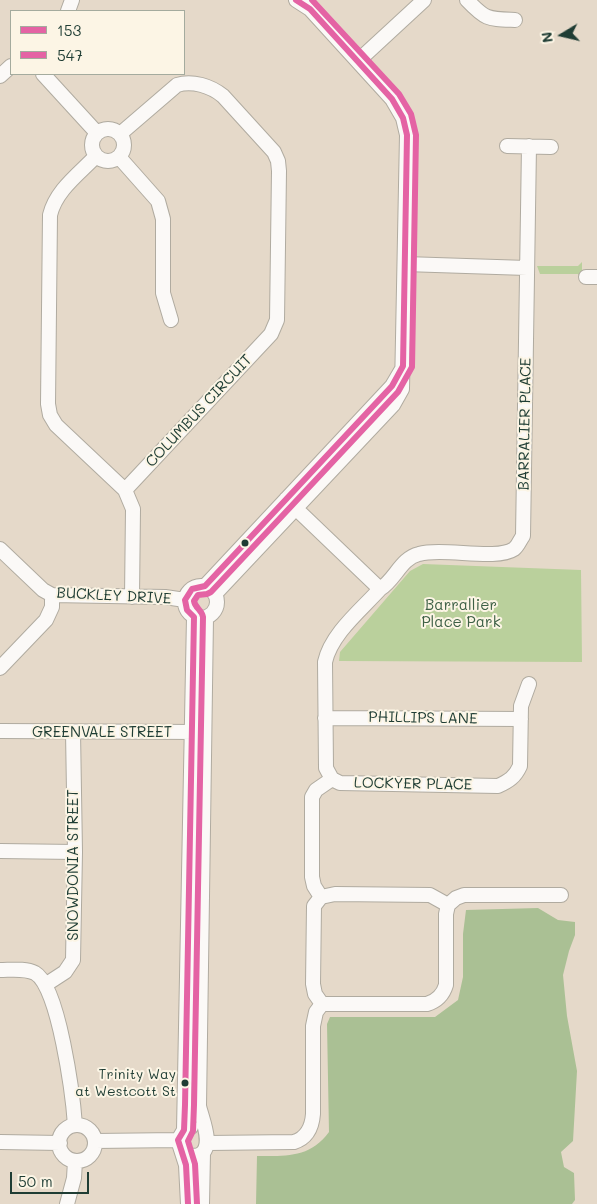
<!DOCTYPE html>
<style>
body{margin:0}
#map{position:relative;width:597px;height:1204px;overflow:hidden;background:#e5d9c9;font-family:Mali,sans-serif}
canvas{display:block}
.legend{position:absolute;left:10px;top:10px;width:175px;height:65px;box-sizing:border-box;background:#fcf5e5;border:1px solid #a4ab9e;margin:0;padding:6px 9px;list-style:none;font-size:15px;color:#1f3d34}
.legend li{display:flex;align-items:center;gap:10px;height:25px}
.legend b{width:25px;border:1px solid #a4ab9e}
.north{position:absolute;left:537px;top:10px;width:50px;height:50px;-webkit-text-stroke:4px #fcf5e5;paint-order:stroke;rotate:261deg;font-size:14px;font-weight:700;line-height:20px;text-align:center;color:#1f3d34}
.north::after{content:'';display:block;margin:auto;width:18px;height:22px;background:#1f3d34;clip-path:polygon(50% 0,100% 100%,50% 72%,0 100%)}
.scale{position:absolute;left:10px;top:1172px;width:79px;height:22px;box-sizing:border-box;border:2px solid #1f3d34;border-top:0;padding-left:6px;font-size:15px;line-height:18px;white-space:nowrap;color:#1f3d34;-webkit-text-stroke:4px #fcf5e5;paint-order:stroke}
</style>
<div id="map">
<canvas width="597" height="1204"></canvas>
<ul class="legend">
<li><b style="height:6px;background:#e463a4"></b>153</li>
<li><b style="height:6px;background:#e463a4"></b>547</li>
</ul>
<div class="north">N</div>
<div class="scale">50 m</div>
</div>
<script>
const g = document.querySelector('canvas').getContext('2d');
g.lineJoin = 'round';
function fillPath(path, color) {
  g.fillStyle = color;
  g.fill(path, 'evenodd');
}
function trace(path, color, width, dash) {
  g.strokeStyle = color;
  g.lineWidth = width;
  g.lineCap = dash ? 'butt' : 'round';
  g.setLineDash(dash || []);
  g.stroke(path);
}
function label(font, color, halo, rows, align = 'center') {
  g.font = font + ' Mali,sans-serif';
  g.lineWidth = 4;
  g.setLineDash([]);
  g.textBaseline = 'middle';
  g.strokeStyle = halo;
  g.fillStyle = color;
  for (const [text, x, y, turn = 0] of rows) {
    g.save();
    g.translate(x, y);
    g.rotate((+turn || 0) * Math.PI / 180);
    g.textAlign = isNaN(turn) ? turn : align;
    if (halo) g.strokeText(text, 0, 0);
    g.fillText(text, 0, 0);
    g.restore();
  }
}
fillPath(new Path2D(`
 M582,262V281L578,274H540L537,266H578Z
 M423,564L581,570L582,662L339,661L340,652L410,571Z`), '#bad09c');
fillPath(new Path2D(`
 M538,908L558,920L575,922V935L569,951L563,975L567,1016L577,1071L573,1141L561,1152L564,1167L574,1173L575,1200L572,1204H256L257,1156C286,1156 310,1158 329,1132L327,1024L330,1017H435L458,1000L463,977V934L466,910Z`), '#aac094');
const minor = new Path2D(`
 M467,0C486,20 488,19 515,20
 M68,11L72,0
 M358,61L424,0
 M43,74L97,133
 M0,76L11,66
 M92 145a16 16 0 1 1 32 0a16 16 0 1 1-32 0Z
 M507,146L551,147
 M96,156C79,174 56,190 50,215L48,404L50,415L56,425L125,490L271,334L277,320L279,171L278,161L274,152L223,96C211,86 192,80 177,85L120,134
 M119,157L158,201L163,219V293L171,320
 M405,264L527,268
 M586,277H597
 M125,490L133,509L132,597
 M286,499L380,589C361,610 331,634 325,662L326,768L332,779L340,783L498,786C509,781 515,777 520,766L521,706L529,684
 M0,549L43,590L52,595L165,597L185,600
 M185 602a16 16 0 1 1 32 0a16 16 0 1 1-32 0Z
 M205,586L392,386L402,369
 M380,589C395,580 401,558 419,554C443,547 496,561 514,549C518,546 520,540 523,536L529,146
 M215,594L393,405L402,389L407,135L403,118L392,99L310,9L296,0
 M0,668L46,620L52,607V595
 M325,718L521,719
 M0,731L199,732
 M0,851L75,852
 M321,897L314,886L312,877V797L316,790L332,779
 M0,970C11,970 25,968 35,973C59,986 73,1097 75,1125
 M45,985L65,972L73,960L75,852L73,732
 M322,1004H427C437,1001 443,995 446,985V914L448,905L456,898L464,895H561
 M322,1004L315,994L313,984L314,906L321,897L335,894L430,895L448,905
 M59 1143a18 18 0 1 1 36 0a18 18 0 1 1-36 0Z
 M184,1130L194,617
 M95,1141L178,1140
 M0,1142L60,1143
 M208,1143L294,1142C307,1138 312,1127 313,1114V1026L316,1012L322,1004
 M184,1153C189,1156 193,1157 199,1155C215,1148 202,1119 199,1106L206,618
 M67,1204L74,1178L75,1161
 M188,1204L186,1165L178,1140L184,1130L191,1127
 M202,1204L203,1153`);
trace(minor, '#b0aba0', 16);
trace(minor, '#fbf9f7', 14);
trace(new Path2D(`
 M188,1204L186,1165L178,1140L184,1130L185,1105L194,617L187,610L185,600L192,589L205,586L392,386L403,366L407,135L403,118L392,99L310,9L296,0`), '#e463a4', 6);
trace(new Path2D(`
 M197,1204L195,1164L188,1141L193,1131L194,1105L203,617C202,610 195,608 194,601L198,595L207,594L211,592L398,392L412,367L416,135L411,114L399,94L312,0`), '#e463a4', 6);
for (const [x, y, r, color] of [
 [245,543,4.5,"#1f3d34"],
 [185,1083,4.5,"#1f3d34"]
]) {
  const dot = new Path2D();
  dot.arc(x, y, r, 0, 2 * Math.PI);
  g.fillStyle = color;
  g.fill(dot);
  trace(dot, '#fcf5e5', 2);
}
label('14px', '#1f3d34', '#fcf5e5', [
 ["Trinity Way",176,1075],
 ["at Westcott St",176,1092]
], 'right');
label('15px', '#1f3d34', '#fcf5e5', [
 ["COLUMBUS CIRCUIT",199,411,-47],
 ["BARRALIER PLACE",525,424,-89],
 ["BUCKLEY DRIVE",114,596,3],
 ["PHILLIPS LANE",423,718,1],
 ["GREENVALE STREET",102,732],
 ["LOCKYER PLACE",413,784,1],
 ["SNOWDONIA STREET",73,865,-90]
]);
label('15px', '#3d6045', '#fcf5e5', [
 ["Barrallier",461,605],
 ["Place Park",461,622]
]);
</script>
